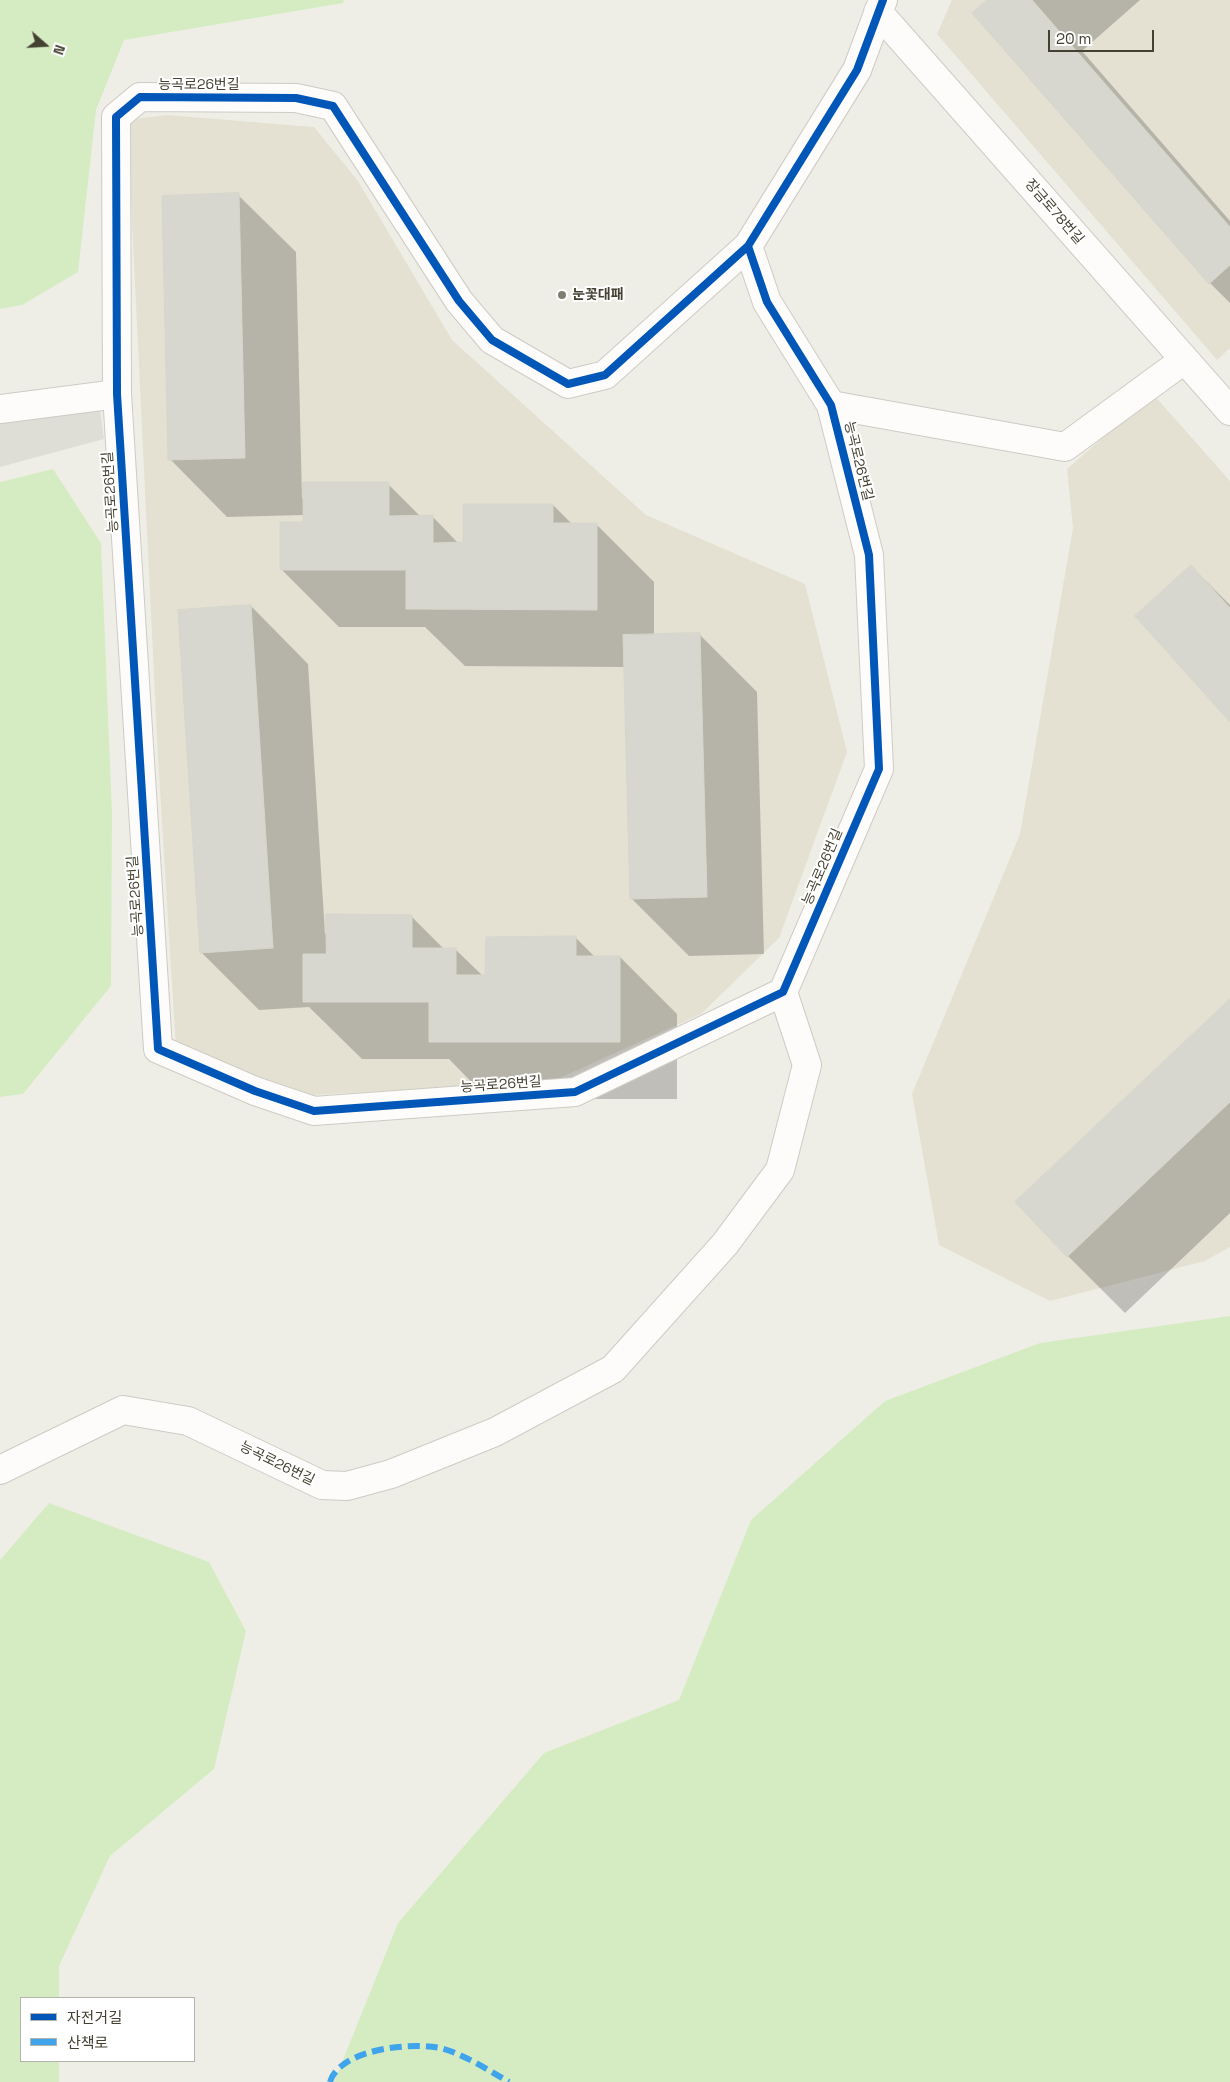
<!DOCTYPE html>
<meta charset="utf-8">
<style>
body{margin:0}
#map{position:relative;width:1230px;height:2082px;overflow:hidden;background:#efeee6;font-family:"Space Grotesk","Noto Sans KR",sans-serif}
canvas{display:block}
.legend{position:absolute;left:20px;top:1997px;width:175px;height:65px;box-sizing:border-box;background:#fff;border:1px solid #b5b3ad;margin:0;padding:6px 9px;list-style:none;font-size:15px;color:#454132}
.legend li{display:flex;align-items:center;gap:10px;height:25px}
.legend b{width:25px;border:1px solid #b5b3ad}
.north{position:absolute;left:20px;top:20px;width:50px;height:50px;-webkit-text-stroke:4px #fff;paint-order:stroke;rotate:109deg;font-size:14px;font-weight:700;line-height:20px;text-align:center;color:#454132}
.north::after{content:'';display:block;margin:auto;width:18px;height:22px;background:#454132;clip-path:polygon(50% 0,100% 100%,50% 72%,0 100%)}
.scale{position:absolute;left:1048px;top:30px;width:106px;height:22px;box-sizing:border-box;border:2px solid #454132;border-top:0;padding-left:6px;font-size:15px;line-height:18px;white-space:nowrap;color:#454132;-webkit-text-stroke:4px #fff;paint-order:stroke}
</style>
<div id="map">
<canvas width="1230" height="2082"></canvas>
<ul class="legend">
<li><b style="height:6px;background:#0057b8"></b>자전거길</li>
<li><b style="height:6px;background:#3fa4eb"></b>산책로</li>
</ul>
<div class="north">N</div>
<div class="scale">20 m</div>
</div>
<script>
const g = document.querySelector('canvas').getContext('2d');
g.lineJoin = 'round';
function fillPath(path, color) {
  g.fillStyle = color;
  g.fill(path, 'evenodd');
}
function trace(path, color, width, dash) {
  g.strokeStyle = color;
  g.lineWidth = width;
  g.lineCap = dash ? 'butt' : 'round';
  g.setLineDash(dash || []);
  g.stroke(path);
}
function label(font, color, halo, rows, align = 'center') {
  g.font = font + ' "Space Grotesk","Noto Sans KR",sans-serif';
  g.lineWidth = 4;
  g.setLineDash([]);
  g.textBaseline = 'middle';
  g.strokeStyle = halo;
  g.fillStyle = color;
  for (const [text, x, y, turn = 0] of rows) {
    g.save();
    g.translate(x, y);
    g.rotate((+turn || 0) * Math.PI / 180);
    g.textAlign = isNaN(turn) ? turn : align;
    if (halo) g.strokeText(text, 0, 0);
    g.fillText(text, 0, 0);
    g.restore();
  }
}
fillPath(new Path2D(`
 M952,0H1230V348L1217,360L937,34Z
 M167,115L314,127L358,181L452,340L646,515L805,584L847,752L779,938L701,1014L551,1082L313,1095L176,1048L158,758L127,120Z
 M1153,394L1230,481V1247L1205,1261L1050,1301L939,1245L912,1094L1020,834L1073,528L1067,469Z`), '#e4e1d3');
fillPath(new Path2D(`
 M0,0H344L343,3L124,40L96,110L78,272L22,305L0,309Z
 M53,469L101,543L112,813L111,986L23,1094L0,1097V482Z
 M1230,1316V2082H334L398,1923L544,1753L679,1700L751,1520L885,1401L1040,1343Z
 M49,1503L209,1562L246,1631L214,1769L110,1856L59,1966V1998H21V2061H59V2082H0V1560Z`), '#d5ecc3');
fillPath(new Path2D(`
 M99,402L104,439L0,467V417Z`), '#deddd6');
fillPath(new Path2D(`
 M989,0H1140L1082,51L1230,221V303L1210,283Z
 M238,195L296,252L302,498L388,484L421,517L432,516L459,544L553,505L572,524L597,525L654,582V636L699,634L757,692L764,954L689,956L631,898L625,667L465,666L425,627H339L281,569L304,523V515L227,517L170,459Z
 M1191,566L1230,605V720Z
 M251,606L308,664L325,934L411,916L444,949H455L483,976L576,938L595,957H620L677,1014V1099H488L449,1059H362L309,1007L259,1010L202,953L179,611Z
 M1230,1000V1213L1125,1313L1068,1256Z`), '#0003');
const building = new Path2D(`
 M987,0H1032L1230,227V265L1209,284L972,13Z
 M239,193L245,458L168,460L162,196Z
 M303,482H389V516L433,515V543L463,542V504H553V523H597V610L406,609V570H280V522H303Z
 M1191,565L1230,608V722L1135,616Z
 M251,605L273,948L200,953L178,610Z
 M700,633L707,897L630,899L623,635Z
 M326,914L412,915V948H456V975H485L486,937L576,936V956H620V1042H429V1002H303V954H326Z
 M1230,999V1102L1067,1257L1015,1202Z`);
fillPath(building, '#d8d7cf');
trace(building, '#d7d6cc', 1);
const minor = new Path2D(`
 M878,12L1230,411
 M748,246L767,302L831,405L869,555L879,769L783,992L575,1092L314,1111L255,1091L158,1049L117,394L116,117L140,97L296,98L333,106L459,301L492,340L568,384L605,375L748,246L857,70L883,0
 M831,405L1065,447L1184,360
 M0,409L117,394
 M0,1470L123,1410L188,1421L322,1485L347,1486L391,1474L495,1432L613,1369L725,1244L780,1170L807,1065L783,992`);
trace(minor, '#cdccc4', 30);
trace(minor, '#fdfcfb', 28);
trace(new Path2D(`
 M330,2082C340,2048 416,2041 444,2049C467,2056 488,2070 509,2082`), '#3fa4eb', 6, [12, 6]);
trace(new Path2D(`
 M748,246L767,302L831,405L869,555L879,769L783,992L575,1092L314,1111L255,1091L158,1049L117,394L116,117L140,97L296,98L333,106L459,301L492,340L568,384L605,375L748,246L857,70L883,0`), '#0057b8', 8);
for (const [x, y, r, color] of [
 [562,295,5,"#807e71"]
]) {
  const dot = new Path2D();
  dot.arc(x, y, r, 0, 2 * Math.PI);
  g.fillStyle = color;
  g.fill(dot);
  trace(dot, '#fff', 2);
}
label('14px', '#454132', '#fff', [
 ["능곡로26번길",199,85],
 ["장금로78번길",1054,212,49],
 ["능곡로26번길",858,461,76],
 ["능곡로26번길",111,492,-94],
 ["능곡로26번길",823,867,-67],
 ["능곡로26번길",136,896,-94],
 ["능곡로26번길",501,1085,-4],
 ["능곡로26번길",277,1464,26]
]);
label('bold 14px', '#454132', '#fff', [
 ["눈꽃대패",572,295]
], 'left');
</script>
